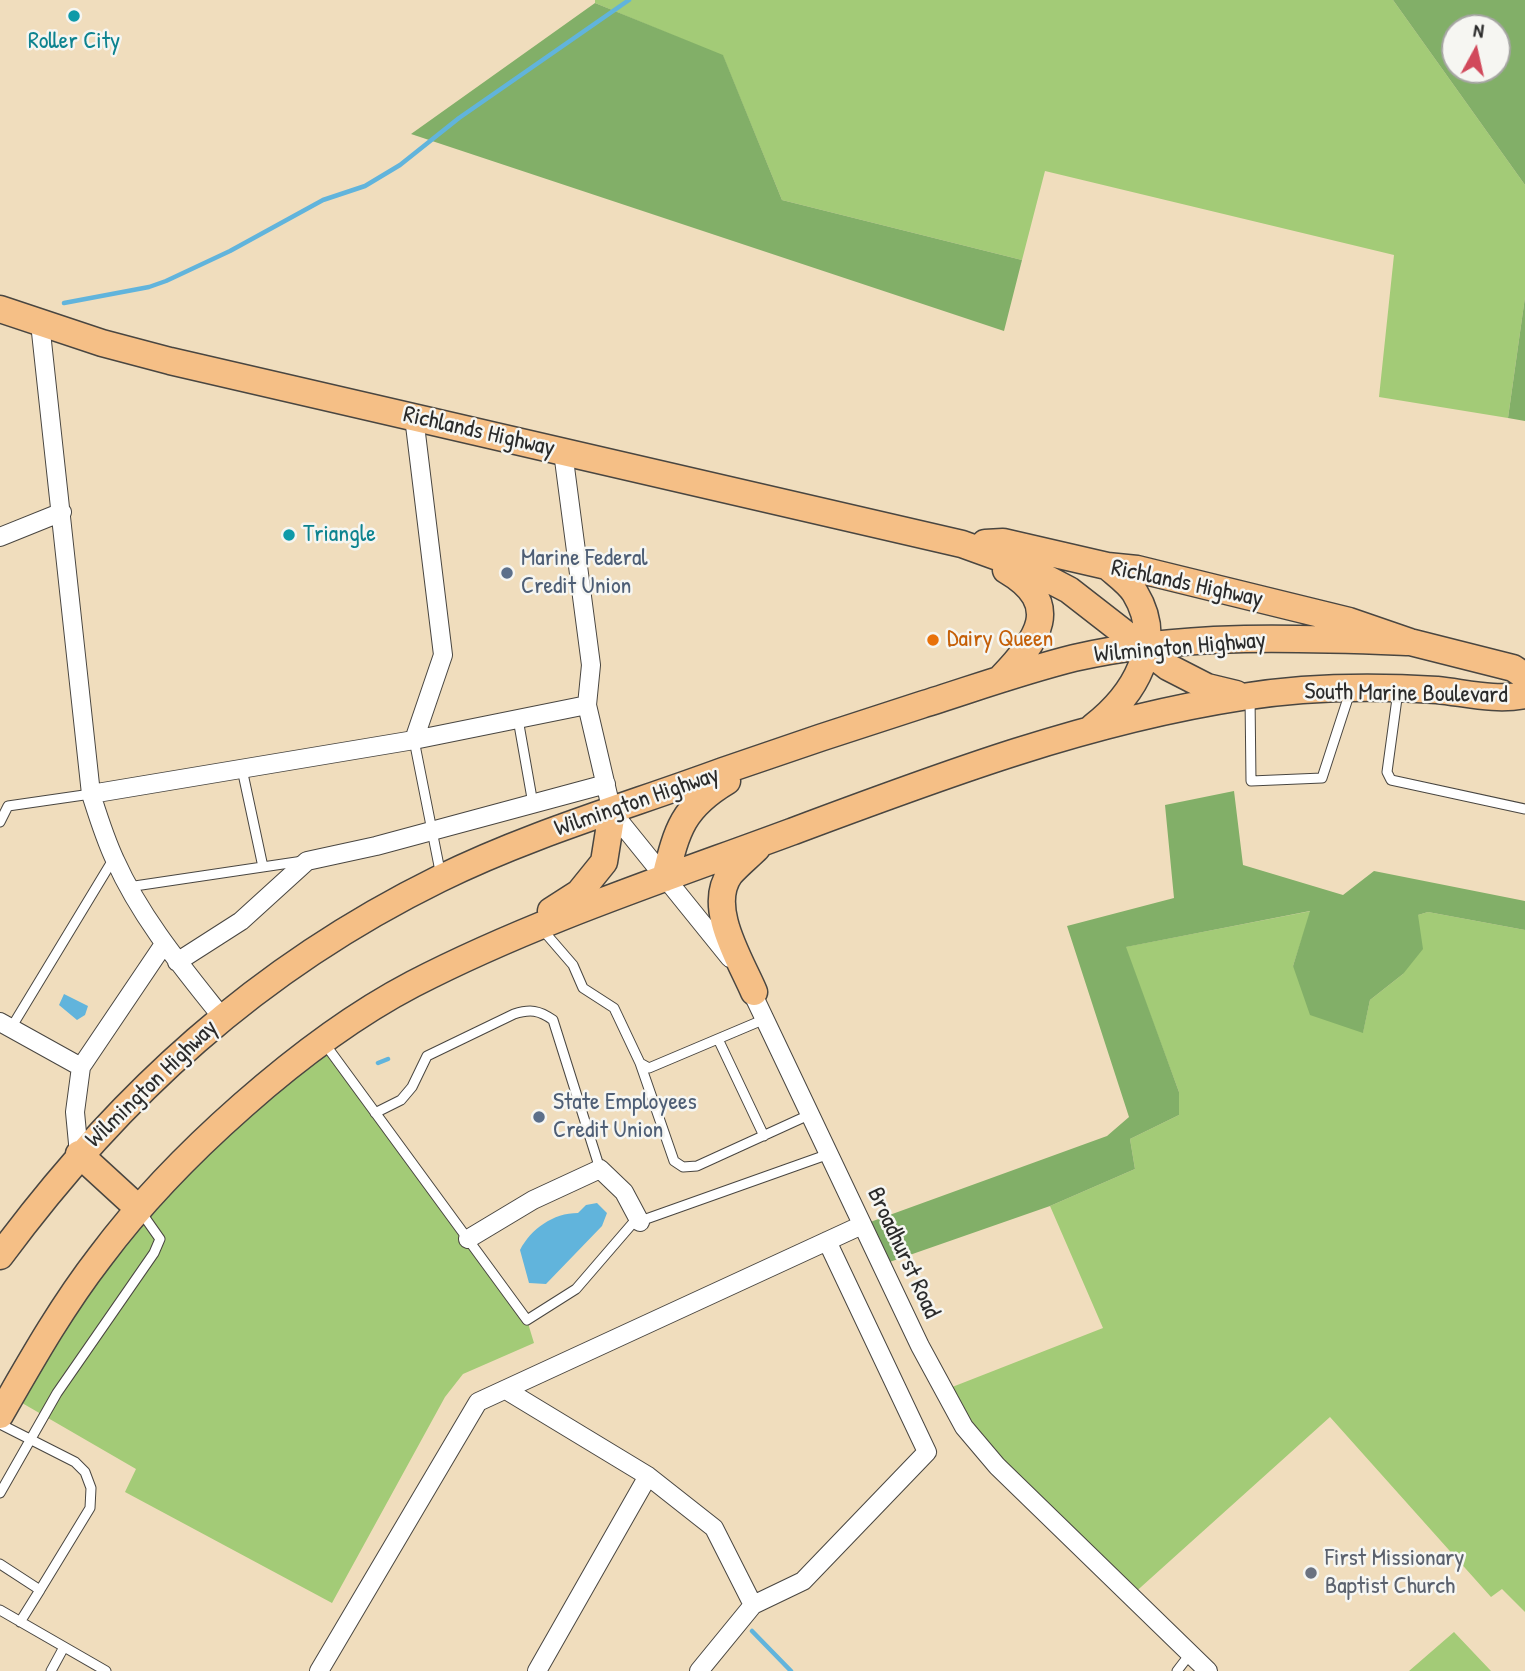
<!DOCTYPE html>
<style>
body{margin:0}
#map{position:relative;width:1525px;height:1671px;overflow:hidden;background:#f0ddbd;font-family:"Patrick Hand",sans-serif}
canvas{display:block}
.north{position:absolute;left:1441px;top:14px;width:70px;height:70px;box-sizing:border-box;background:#f6f6f2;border:2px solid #a5a5a2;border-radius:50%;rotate:8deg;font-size:19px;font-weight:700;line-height:28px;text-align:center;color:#2b2b2b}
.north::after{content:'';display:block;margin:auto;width:24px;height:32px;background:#d1495b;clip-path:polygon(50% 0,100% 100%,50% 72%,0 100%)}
</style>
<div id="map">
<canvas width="1525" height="1671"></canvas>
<div class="north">N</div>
</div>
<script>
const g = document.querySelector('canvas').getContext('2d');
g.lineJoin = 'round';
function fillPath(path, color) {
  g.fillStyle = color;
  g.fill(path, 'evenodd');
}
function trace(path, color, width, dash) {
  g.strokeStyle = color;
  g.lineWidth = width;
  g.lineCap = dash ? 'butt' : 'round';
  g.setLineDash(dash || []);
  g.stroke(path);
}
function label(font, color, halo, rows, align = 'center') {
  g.font = font + ' "Patrick Hand",sans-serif';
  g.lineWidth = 5;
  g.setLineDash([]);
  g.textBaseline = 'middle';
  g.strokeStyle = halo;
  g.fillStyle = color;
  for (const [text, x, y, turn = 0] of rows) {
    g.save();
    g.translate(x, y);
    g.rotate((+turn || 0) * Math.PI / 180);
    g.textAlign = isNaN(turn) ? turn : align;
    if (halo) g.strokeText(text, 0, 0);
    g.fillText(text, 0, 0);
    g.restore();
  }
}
fillPath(new Path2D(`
 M595,0H1393L1525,185V297L1508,418L1379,397L1394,255L1045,171L1022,260L782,200L723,56L595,3Z
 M1311,911L1293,966L1363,1032L1370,1000L1403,974L1418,915L1428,912L1525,930V1612L1502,1589L1491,1597L1330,1417L1131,1596L995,1463L942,1391L1103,1328L1050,1206L1135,1169L1130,1139L1179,1115V1092L1125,947Z
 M324,1042L527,1320L534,1343L463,1374L445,1397L332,1603L125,1492L136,1469L10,1396L98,1258Z
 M1454,1632L1491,1671H1409Z`), '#a3cb77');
fillPath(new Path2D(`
 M1393,0H1525V185ZM1455,28H1497V70H1455Z
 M595,3L723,55L782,200L1022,260L1004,331L411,134Z
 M1525,297V421L1508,418Z
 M1234,791L1243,865L1343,895L1374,871L1525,901V930L1428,912L1418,915L1423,949L1403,974L1370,1000L1363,1033L1310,1015L1293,966L1310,911L1126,947L1179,1092V1115L1130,1139L1135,1169L1050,1206L881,1265L862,1225L1107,1136L1129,1117L1067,926L1174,898L1165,805Z`), '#82af68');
fillPath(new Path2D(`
 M64,994L88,1006L85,1015L77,1020L59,1005Z
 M597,1203L607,1213L602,1226L546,1284L529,1283L520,1250C531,1229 553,1213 578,1213L586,1205Z`), '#61b4dc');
trace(new Path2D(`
 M64,303L149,287L166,281L230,251L323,200L365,186L400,165L459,118L629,0
 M378,1063L388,1059
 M752,1631L791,1671`), '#61b4dc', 4.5);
const service = new Path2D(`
 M1398,691L1387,772L1391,780L1525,809
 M1250,697L1251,781L1322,778L1350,692
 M518,719L533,804
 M414,740L441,876
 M242,769L263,867
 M0,822L8,806L91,794
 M128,887L303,861
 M541,928L573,965L583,988L614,1008L640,1063L649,1068L765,1019
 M11,1028L114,858
 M718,1039L764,1136
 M325,1044L527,1320L576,1289L632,1224L829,1154
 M640,1063L674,1161L683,1167L697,1166L811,1114
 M375,1113L401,1100L412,1087L427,1056L514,1014C530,1009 539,1010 553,1020L600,1169
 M0,1424L75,1462L85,1472L91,1488L90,1508L40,1590
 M0,1493L57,1393L154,1253L160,1239L141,1212
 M0,1564L40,1590L20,1622
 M0,1610L106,1671
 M51,1671L64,1647
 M1177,1671L1190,1654`);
const minor = new Path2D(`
 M40,323L91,794C98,816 105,839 115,860C141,918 182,967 221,1016
 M414,417L443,655L414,740
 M563,452L591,665L587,705L612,812L730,958
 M0,537L62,512
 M91,794L414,740L587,705
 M177,962L241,921L307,861L376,846L606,784
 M748,984L920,1346L964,1427L997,1466L1208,1671
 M0,1022L81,1067
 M79,1154L75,1112L81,1067L164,944
 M468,1239L533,1200L600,1169L624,1192L640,1222
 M506,1390L648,1476L714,1528L753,1605L803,1581L927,1452L827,1241
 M319,1671L478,1402L862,1225
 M537,1671L648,1476
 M699,1671L753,1605`);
const primary = new Path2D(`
 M0,309L102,343L170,361L962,544L1023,566L1069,590L1168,667L1207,687L1236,694
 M985,543L1003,542L1107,566L1137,569L1349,621L1410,642L1513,668L1525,676
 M1001,678C1038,640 1064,604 1006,570
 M1093,727C1134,695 1166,644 1135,593C1129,583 1116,574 1107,566
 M665,878C677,830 682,808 727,781
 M551,911L579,893L604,862L612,812
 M754,992C741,961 706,907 730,874C738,865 749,856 757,848
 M79,1154L139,1209
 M0,1256C119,1095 258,968 439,879C530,834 628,806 723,771C789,748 855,726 921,705C972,689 1022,671 1074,658C1183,633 1299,638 1410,642
 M0,1415C31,1361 62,1306 100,1257C173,1159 304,1041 413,984C533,922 664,879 791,832C938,777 1086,721 1242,697C1304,687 1374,686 1437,690C1466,693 1496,701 1525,695`);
trace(service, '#494641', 11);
trace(minor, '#494641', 20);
trace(primary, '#494641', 29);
trace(service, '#fff', 9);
trace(minor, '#fff', 18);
trace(primary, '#f5bf86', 26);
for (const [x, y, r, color] of [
 [74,16,7,"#0f9aa8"],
 [289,535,7,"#0f9aa8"],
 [507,573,7,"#5c6f8a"],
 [933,640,7,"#e8710a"],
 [539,1117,7,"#5c6f8a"],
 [1311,1573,7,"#6b7280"]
]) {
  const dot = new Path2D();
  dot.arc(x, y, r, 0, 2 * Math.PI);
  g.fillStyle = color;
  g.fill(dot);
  trace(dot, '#f6f6f2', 2.5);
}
label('24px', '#0d838f', '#f6f6f2', [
 ["Roller City",74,42],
 ["Triangle",303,535,"left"]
]);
label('24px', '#2b2b2b', '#f6f6f2', [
 ["Richlands Highway",479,432,13],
 ["Richlands Highway",1187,584,12],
 ["Wilmington Highway",1180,648,-5],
 ["South Marine Boulevard",1406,694,1],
 ["Wilmington Highway",637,802,-19],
 ["Wilmington Highway",152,1084,-44],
 ["Broadhurst Road",903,1253,65]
]);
label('24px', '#4e5e75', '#f6f6f2', [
 ["Marine Federal",521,559],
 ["Credit Union",521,587],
 ["State Employees",553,1103],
 ["Credit Union",553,1131]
], 'left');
label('24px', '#c56008', '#f6f6f2', [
 ["Dairy Queen",947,640]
], 'left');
label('24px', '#5b616d', '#f6f6f2', [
 ["First Missionary",1325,1559],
 ["Baptist Church",1325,1587]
], 'left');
</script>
